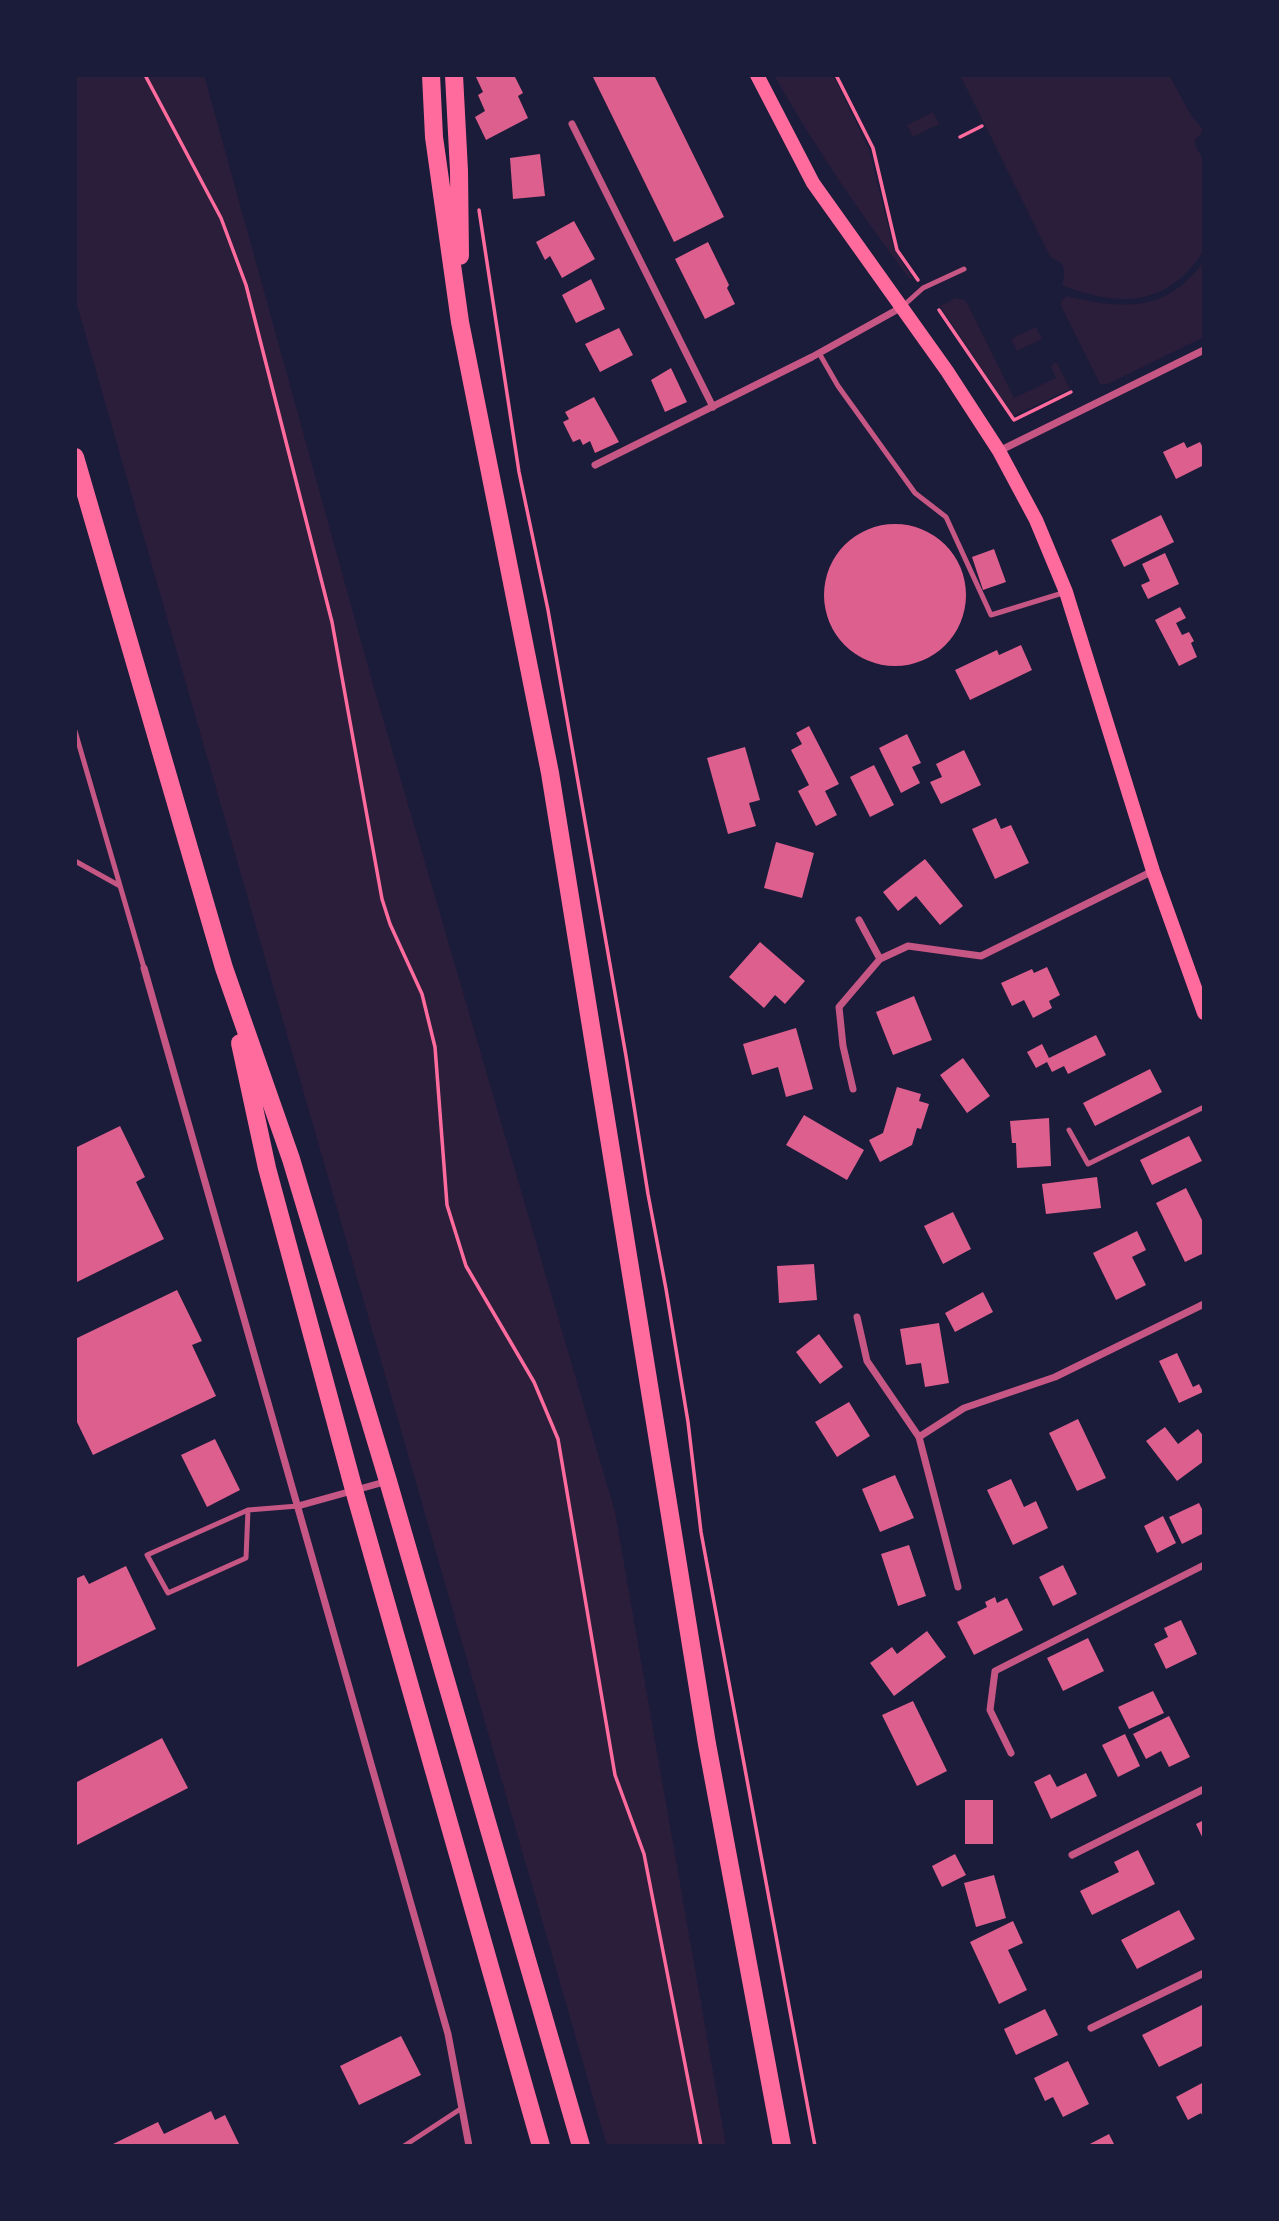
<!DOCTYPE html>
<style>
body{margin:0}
#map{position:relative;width:1279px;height:2221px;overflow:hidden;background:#1b1b3a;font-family:Roboto,sans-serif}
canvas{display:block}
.frame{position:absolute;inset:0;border:77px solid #1b1b3a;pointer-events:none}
</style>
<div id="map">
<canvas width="1279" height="2221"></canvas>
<div class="frame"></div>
</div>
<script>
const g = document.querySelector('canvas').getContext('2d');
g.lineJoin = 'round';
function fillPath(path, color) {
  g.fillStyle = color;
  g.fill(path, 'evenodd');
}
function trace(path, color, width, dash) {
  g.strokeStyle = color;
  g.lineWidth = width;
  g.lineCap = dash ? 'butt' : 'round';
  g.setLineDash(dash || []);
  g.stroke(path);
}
fillPath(new Path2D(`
 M75,75H204L374,688L615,1512L726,2146H607L75,298Z
 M774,75H833L869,149L894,249L913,279L909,278C860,213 814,146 774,75Z
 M960,75H1169L1192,117L1204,130L1195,140V145L1204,161V250C1169,307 1118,308 1062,285C1066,272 1066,262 1051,258Z
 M933,112L939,124L913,137L907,125Z
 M1204,261V337L1108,384H1100L1060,304L1066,296C1122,309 1166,314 1204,261Z
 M956,298L964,300L967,303L1014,398L1056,378L1051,367L1054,362L1057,363L1070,389L1013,416L940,306Z
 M1036,327L1042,339L1017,351L1011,339Z`), '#2a1e3b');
fillPath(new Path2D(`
 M475,75H514L523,93L518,96L528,118L486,140L475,117L485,111L478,95L483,92Z
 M592,75H654L724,217L674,242Z
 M540,154L545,196L513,199L510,158Z
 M574,221L595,259L562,278L550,256L545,260L536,242Z
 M708,242L729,285L727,288L735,304L705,319L675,259Z
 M591,279L605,309L576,323L562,295Z
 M619,328L633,355L600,372L585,344Z
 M671,368L687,402L665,412L651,380Z
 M594,397L619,442L595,453L590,441L583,445L580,439L573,442L563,422L569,419L565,412Z
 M1184,442L1187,448L1200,442L1204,450V465L1176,479L1163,452Z
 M1161,515L1174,542L1124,567L1111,540Z
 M824 595a71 71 0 1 1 142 0a71 71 0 1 1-142 0Z
 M994,549L1006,582L983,590L972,557Z
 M1165,553L1179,584L1148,599L1141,585L1150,581L1142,564Z
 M1180,607L1186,618L1176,623L1182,635L1189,632L1194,641L1191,643L1197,657L1179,666L1155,620Z
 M1021,645L1032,670L970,700L955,670L997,650L999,655Z
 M809,726L839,784L825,791L837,815L816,826L798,791L809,785L791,750L802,744L796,733Z
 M907,734L921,763L912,767L920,783L901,793L879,748Z
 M745,747L760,800L749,803L756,826L728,834L707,758Z
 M964,750L981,785L941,804L930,782L942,777L936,764Z
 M874,765L894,805L870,817L850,777Z
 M996,818L1001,829L1011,825L1029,863L995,879L972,829Z
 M776,842L814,853L802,898L764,888Z
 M925,859L963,906L940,925L916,896L898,911L883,892Z
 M760,942L805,981L785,1004L775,995L764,1008L729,977Z
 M1047,967L1060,995L1049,1001L1052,1008L1033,1018L1024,1000L1012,1006L1001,983L1032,969L1034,973Z
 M914,996L932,1040L893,1055L876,1012Z
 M796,1028L813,1089L786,1097L778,1067L752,1075L743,1044Z
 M1096,1035L1106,1055L1068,1074L1064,1066L1052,1072L1047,1062L1036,1068L1027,1052L1042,1044L1049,1058Z
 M963,1058L990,1096L967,1113L940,1075Z
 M1150,1069L1162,1092L1095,1126L1083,1103Z
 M897,1087L921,1094L919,1101L929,1104L921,1129L917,1128L912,1145L880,1162L869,1140L883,1133Z
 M804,1115L864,1150L847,1180L786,1145Z
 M1049,1118L1051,1166L1017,1168L1016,1143H1012L1010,1121Z
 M120,1126L145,1177L136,1182L164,1239L75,1283V1148Z
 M1189,1136L1202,1161L1152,1185L1140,1160Z
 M1097,1177L1101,1208L1046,1214L1042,1184Z
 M1186,1188L1204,1224V1253L1185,1262L1156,1203Z
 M953,1212L971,1249L943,1264L924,1226Z
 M1137,1231L1146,1250L1132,1257L1146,1285L1116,1300L1093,1253Z
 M814,1264L817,1300L779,1303L777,1266Z
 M177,1290L202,1341L192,1345L216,1396L93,1455L75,1418V1339Z
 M983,1292L993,1312L955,1332L945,1313Z
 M939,1323L949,1383L925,1387L921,1363L906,1365L900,1329Z
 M819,1334L843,1367L820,1384L796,1352Z
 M1177,1353L1193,1387L1199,1384L1203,1392L1179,1403L1159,1361Z
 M849,1402L870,1436L837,1457L815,1422Z
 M1078,1419L1106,1478L1077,1491L1049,1433Z
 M1165,1427L1178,1444L1198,1429L1204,1437V1461L1177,1481L1146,1441Z
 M215,1439L240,1490L207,1507L181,1455Z
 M895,1475L914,1518L880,1532L862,1489Z
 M1011,1479L1024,1507L1036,1501L1048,1528L1013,1545L987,1490Z
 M1199,1503L1204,1513V1533L1182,1544L1169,1517Z
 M1163,1516L1176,1543L1157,1553L1144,1526Z
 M909,1545L926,1596L898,1606L881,1554Z
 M1063,1565L1077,1594L1053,1606L1039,1577Z
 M126,1566L156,1629L75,1668V1579L84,1575L89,1584Z
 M995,1597L997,1603L1007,1598L1023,1630L974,1655L957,1622L987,1607L985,1602Z
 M1181,1620L1197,1654L1166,1669L1154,1644L1168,1637L1164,1628Z
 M927,1631L946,1657L894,1696L870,1663L892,1647L897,1654Z
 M1088,1638L1104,1671L1063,1691L1047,1658Z
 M1153,1691L1164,1713L1129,1729L1118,1707Z
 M913,1701L947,1771L917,1786L882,1715Z
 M1169,1716L1190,1757L1169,1767L1161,1751L1146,1759L1133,1734Z
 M1125,1734L1140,1766L1118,1777L1102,1745Z
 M162,1738L188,1788L75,1846V1783Z
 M1086,1773L1097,1796L1051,1819L1034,1782L1050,1774L1057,1787Z
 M965,1800H993V1844H965Z
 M1204,1820V1841L1196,1824Z
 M1138,1850L1155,1884L1092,1915L1080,1891L1119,1872L1114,1862Z
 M955,1854L966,1875L942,1887L932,1866Z
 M994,1875L1006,1918L976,1927L964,1883Z
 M1179,1910L1195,1939L1137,1969L1121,1940Z
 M1013,1921L1023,1943L1008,1950L1027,1990L999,2004L970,1942Z
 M1204,2004V2045L1159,2067L1142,2035Z
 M1045,2009L1058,2035L1016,2055L1004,2029Z
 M401,2036L421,2075L359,2105L340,2066Z
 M1068,2061L1089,2104L1063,2117L1053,2097L1045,2101L1034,2078Z
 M1204,2082V2119L1201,2113L1188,2120L1176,2097Z
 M211,2111L215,2120L225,2115L240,2146H109L158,2122L164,2134Z
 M1109,2134L1115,2146H1086Z`), '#dd5f8e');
trace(new Path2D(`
 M145,75L221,218L246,285L332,622L382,899L390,924L422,994L435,1047L447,1205L466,1266L534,1382L558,1439L615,1775L644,1854L701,2146
 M836,75L873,148L897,250L918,280
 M960,137L982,126
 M479,210L519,472L548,610L626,1056L648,1194L666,1289L688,1422L701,1532L815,2146
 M939,310L1014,420L1071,392`), '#ff6b9d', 3.5);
trace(new Path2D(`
 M903,306L923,288L964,269
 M819,353L838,386L915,493L946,517L991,615L1066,592
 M75,731L144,968
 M75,861L120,886
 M1069,1130L1088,1164L1204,1107
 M248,1510L246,1558L168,1593L147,1555L248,1510L298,1506
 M404,2146L462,2108`), '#c65784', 5);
trace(new Path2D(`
 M572,124L713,407
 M999,451L1204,350
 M595,465L812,357L902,307
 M859,920L880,959
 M144,968L448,2034L469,2146
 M853,1089L843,1046L839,1007L880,959L908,946L981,956L1153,871
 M857,1317L867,1361L919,1437
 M298,1506L388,1481
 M958,1587L919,1437L964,1408L1055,1377L1204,1304
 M1011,1753L990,1710L995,1671L1204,1565
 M1072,1855L1204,1789
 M1091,2028L1204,1973`), '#c65784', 7);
trace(new Path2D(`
 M757,75L813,183L947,371L999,451L1036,520L1066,592L1153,871L1204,1013`), '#ff6b9d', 14);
trace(new Path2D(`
 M431,75L434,137L460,322L550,773L707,1744L782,2146
 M454,75L459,171L460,256`), '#ff6b9d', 18);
trace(new Path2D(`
 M75,457L224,968L291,1159L388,1481L581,2146
 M240,1043L267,1168L354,1490L541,2146`), '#ff6b9d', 18);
</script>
